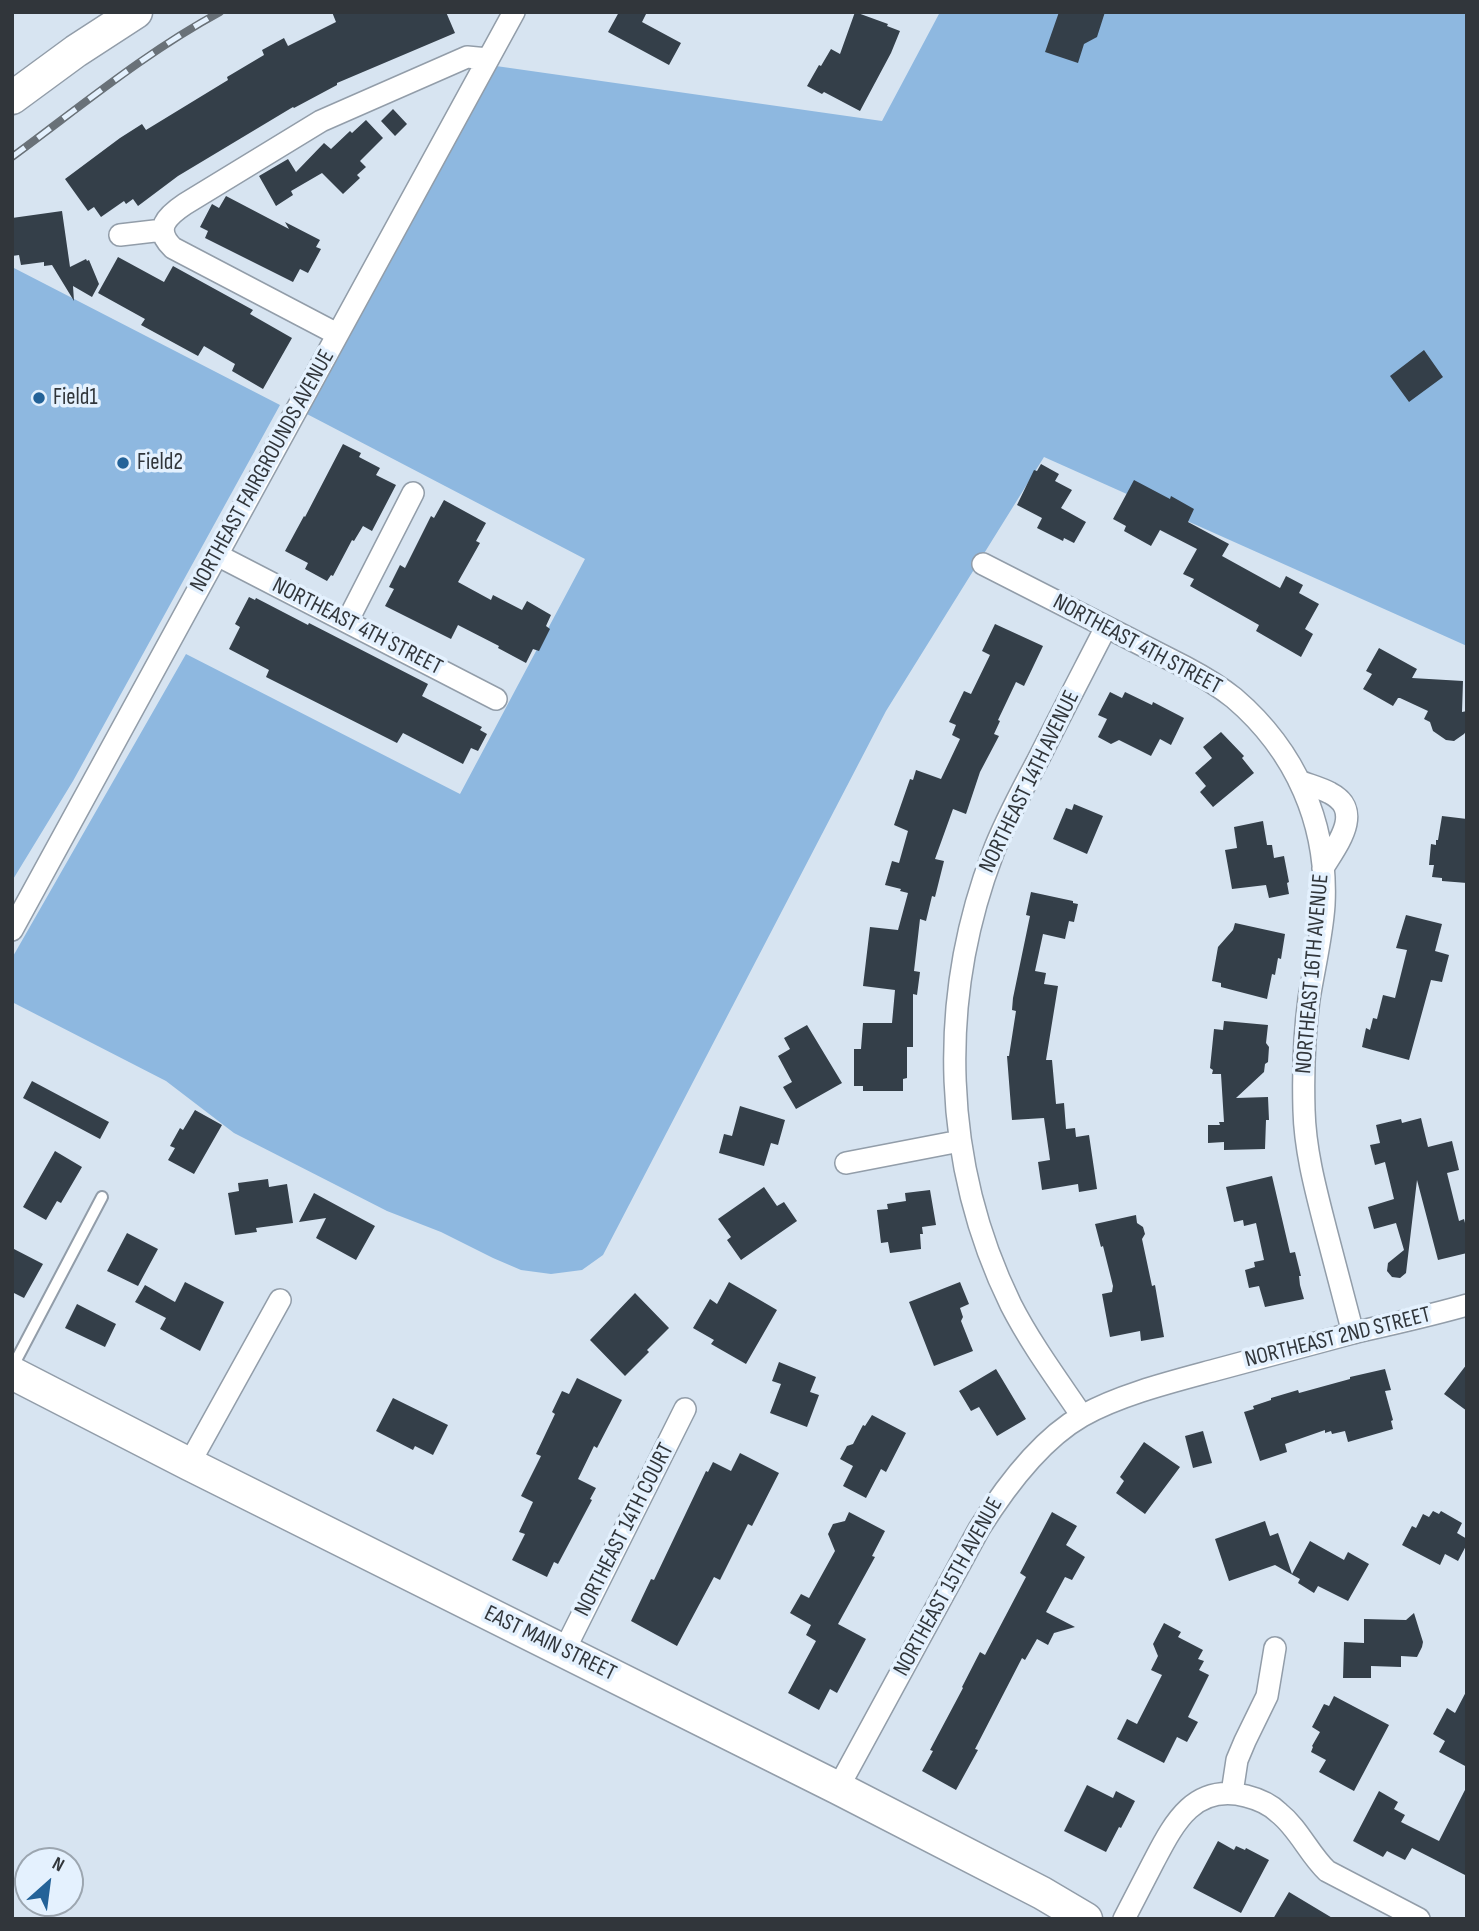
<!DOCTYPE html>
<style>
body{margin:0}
#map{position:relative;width:1479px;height:1931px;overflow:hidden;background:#d7e4f1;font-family:"Sofia Sans Condensed",sans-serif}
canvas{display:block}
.frame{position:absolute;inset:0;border:14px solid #31363b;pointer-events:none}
.north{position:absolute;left:14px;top:1847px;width:70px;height:70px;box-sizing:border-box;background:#e4f1fe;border:2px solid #9ca6b0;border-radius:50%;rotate:28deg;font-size:19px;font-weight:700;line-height:28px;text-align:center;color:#31363b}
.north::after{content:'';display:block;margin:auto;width:24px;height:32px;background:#236298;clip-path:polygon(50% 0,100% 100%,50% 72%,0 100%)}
</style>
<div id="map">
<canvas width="1479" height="1931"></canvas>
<div class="frame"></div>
<div class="north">N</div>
</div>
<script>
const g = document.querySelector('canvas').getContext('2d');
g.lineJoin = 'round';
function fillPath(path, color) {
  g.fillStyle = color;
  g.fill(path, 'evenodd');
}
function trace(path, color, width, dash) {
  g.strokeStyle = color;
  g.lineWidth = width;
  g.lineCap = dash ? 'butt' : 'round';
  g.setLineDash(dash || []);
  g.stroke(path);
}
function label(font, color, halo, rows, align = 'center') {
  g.font = font + ' "Sofia Sans Condensed",sans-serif';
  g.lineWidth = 7;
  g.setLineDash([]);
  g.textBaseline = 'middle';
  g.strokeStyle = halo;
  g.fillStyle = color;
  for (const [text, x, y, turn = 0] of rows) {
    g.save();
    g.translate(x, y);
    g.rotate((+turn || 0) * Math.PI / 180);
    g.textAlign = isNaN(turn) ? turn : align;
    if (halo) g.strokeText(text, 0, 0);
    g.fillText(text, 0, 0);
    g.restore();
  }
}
fillPath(new Path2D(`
 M940,12H1467V646L1044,457L886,711L603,1255L582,1270L551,1274L521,1270L493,1258L441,1232L387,1211L234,1133L166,1081L12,1002V958L186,654L460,794L585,559L305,413L496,66L882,121Z
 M12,267L280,405L73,781L12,881Z`), '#8eb8e0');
fillPath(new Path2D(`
 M332,12H446L455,33L337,83V85L294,108L293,107L178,176L138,206L133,199L126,204L124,201L101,217L94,207L88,211L65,179L120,138L142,124L146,130L228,80L227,77L264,55L262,50L284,38L288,46L336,22Z
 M619,12H647L642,22L681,43L669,65L608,32Z
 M855,12L888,24L887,26L900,31L891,53L860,111L824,92L822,94L807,86L819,65L821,66L831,49L840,54Z
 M1059,12H1105L1097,37L1084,44L1078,63L1045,52Z
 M393,109L407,124L395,136L381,121Z
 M366,120L383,138L360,161L366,167L357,175L360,178L343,194L322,173L291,191L293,195L276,206L259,176L288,159L296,172L324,143L331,149L350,131L352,133Z
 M226,196L289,229L285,222L320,240L316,247L321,249L308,273L300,269L293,282L205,238L208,231L200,227L212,204L219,208Z
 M62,211L70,267L86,259L87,261L89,260L99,284L92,297L73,286L74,301L52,265L44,266V262L21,265L19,255L12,256V218Z
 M118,257L164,282L173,266L253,310L250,314L292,338L263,389L232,371L235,364L204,346L198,356L141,325L145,319L98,293Z
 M1424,350L1443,377L1409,402L1390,376Z
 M343,444L361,453L359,457L380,468L376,475L396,485L372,531L363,526L354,541L352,540L333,576L331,575L327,581L305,569L308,563L285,551L304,516L305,517Z
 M1041,464L1059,474L1055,481L1072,490L1061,508L1086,522L1074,543L1064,538L1063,541L1037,528L1042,518L1017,505L1034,470L1037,471Z
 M1134,480L1170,499L1171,496L1194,509L1188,522L1229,544L1222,556L1280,588L1286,576L1303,585L1299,593L1319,604L1305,629L1313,634L1301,657L1256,631L1259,625L1190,586L1194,579L1183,574L1197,549L1160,530L1151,546L1124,531L1126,526L1113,519Z
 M444,500L486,523L476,541L480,543L458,582L491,600L493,595L522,610L527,601L551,615L546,626L550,629L539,651L533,649L526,663L498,648L499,646L458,625L451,639L385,606L394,589L389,587L400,565L405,568L431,516L434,518Z
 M249,597L255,600L256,598L308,625L309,623L428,684L422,696L482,727L480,730L487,734L478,751L471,748L463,764L403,733L397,743L266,677L269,670L229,649L240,627L235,624Z
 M995,624L1043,646L1024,686L1016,682L998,720L1000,721L994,734L999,736L980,772L966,814L953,809L935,859L944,861L935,897L932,896L926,921L920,919L914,971L920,972L917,995L913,994V1047H907V1078L903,1079V1091H863V1086H854V1049H861L863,1023H892L895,990L863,986L870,927L898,930L908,893L900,891L901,889L885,885L892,861L899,863L908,831L894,825L910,779L913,780L916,770L941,779L960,739L952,735L956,725L949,722L964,691L971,694L990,655L982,651Z
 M1379,648L1417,669L1412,678L1463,681L1462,712L1467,711V730L1464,734L1454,741L1446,740L1433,731L1430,722L1424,719L1428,711L1400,698H1398L1393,706L1363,689L1372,674L1366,671Z
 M1110,692L1122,698L1125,692L1152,705L1153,702L1184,718L1171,745L1160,739L1151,756L1119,740L1111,744L1098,737L1107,719L1098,715Z
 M1221,732L1244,756L1242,758L1254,773L1213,807L1200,792L1206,786L1195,773L1212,758L1203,747Z
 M1074,804L1103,816L1087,854L1053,839L1066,808L1072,810Z
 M1442,816L1467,819V883L1442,881V878L1432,877L1434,865H1429L1431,844L1436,845V840H1438Z
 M1263,821L1267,845H1272L1274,858L1284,856L1289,882L1287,883L1289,894L1269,898L1266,885L1232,889L1225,850L1237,848L1234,827Z
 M1031,892L1073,901V903L1078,904L1074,922L1069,921L1065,939L1043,934L1035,971L1046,973L1044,984L1058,986L1046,1060H1052L1056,1104L1064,1103L1066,1129L1075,1128L1076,1137L1089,1135L1097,1189L1079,1192L1078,1184L1042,1190L1038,1162L1050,1160L1044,1118L1012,1120L1007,1056H1009L1016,1011L1012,1010L1013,998L1030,916L1026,915Z
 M1406,915L1442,924L1435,951L1449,955L1442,982L1431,980L1409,1060L1362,1047L1366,1028L1370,1030L1373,1018L1377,1019L1383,995L1395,998L1407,950L1396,948Z
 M1235,923L1285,934L1281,959L1278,958L1275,975L1272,974L1267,999L1221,987V983L1212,981L1218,947L1233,930Z
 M1224,1021L1268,1025L1266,1043L1269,1047L1268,1062L1265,1064L1264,1072L1236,1098L1268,1097L1269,1120H1266L1265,1149L1224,1150V1142L1208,1143V1125H1220L1219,1122H1224L1221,1074H1212L1213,1070L1210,1068L1214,1029L1223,1030Z
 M807,1025L842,1083L796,1109L783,1087L792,1082L778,1056L790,1049L784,1038Z
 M32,1081L109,1122L100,1139L23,1098Z
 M740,1106L785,1120L778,1145L771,1143L764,1166L719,1153L724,1134L732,1136Z
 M195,1110L222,1125L194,1174L168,1160L175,1148L170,1146L180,1128L183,1130Z
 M1421,1118L1428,1147L1452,1141L1459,1170L1447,1173L1459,1221L1464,1219L1467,1231V1253L1438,1260L1417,1180L1406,1273L1400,1278L1392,1277L1387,1271L1388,1263L1404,1250L1396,1223L1374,1229L1368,1207L1394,1199L1385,1162L1375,1165L1370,1145L1380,1143L1376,1125L1401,1119L1402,1123Z
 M55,1151L82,1167L61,1203L57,1201L46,1220L23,1207Z
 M1272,1176L1290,1253L1295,1252L1301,1276H1299L1300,1285L1304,1299L1265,1307L1259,1286L1249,1288L1245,1270L1255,1267L1254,1262L1264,1260L1256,1223L1244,1226L1243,1220L1234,1222L1226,1187Z
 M268,1179L269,1187L287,1184L293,1223L256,1228L257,1232L235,1235L228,1193L239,1191L238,1183Z
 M764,1187L777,1206L784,1202L797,1221L741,1260L727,1240L731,1237L718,1219Z
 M930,1190L936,1225L922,1227L923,1234H920L921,1249L890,1253L888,1242L881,1243L877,1210L888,1209L887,1204L906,1201L905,1193Z
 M314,1193L375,1226L356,1260L316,1238L326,1218L299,1222Z
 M1136,1215L1137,1223L1143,1227L1145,1234L1142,1239L1152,1286L1155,1285L1164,1337L1141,1341L1140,1331L1110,1337L1102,1294L1112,1292L1113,1286L1103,1246L1101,1247L1095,1224Z
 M127,1233L158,1249L138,1286L107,1271Z
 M12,1248L43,1264L24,1298L12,1292Z
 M185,1282L224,1302L200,1351L160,1329L166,1318L135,1302L145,1285L175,1302Z
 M729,1282L777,1310L746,1364L711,1344L714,1340L693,1328L710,1299L717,1304Z
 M960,1282L969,1304L960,1308L963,1317L961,1321L973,1351L934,1366L909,1302Z
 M635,1293L669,1328L647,1350L649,1352L625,1376L590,1340Z
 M77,1304L116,1324L105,1347L65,1328Z
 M779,1362L816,1377L810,1392L819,1395L807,1427L770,1413L781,1384L772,1381Z
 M1467,1364V1411L1444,1394Z
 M996,1369L1026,1419L997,1436L979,1407L971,1411L959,1391Z
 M1385,1369L1391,1390L1385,1391L1393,1420L1391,1421L1393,1429L1348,1442L1345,1431L1332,1434L1331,1431L1325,1433V1430L1285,1444L1287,1452L1260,1461L1244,1412L1254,1409L1253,1406L1271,1400V1398L1298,1390L1299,1393L1350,1379V1377Z
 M577,1378L622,1400L597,1448L594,1446L578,1479L596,1488L590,1499L592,1500L558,1564L554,1562L547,1577L512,1560L525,1534L519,1532L533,1502L521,1496L541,1456L536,1454L555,1414L552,1412L562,1391L569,1394Z
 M393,1398L448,1425L433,1455L415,1446L413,1450L376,1431Z
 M872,1415L906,1433L886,1472L881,1469L866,1498L843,1486L853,1466L840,1459L847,1446L853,1444L863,1425L865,1426Z
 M1203,1431L1212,1463L1193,1468L1185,1436Z
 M1144,1442L1180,1467L1145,1514L1116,1493L1124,1481L1120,1477Z
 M740,1453L779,1473L752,1526L748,1524L720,1580L714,1577L677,1646L631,1621L651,1579L654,1580L706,1471L708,1472L713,1462L731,1471Z
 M1433,1511L1439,1514L1441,1511L1462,1523L1457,1533L1467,1539V1544L1458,1561L1445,1554L1440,1565L1402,1545L1412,1526L1416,1528L1423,1514L1429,1517Z
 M849,1512L885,1531L872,1556L875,1557L838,1624L866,1639L837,1693L830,1689L819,1710L788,1693L816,1641L806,1635L811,1625L790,1613L801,1594L809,1598L835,1551L828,1534L833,1524L845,1521Z
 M1052,1512L1077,1526L1066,1545L1085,1557L1072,1580L1065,1577L1046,1612L1075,1627L1054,1633L1048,1645L1037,1639L1025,1660L1022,1658L975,1749L978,1750L956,1790L922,1771L933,1751L930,1750L963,1688L962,1687L980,1652L985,1655L1026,1577L1020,1573Z
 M1265,1521L1270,1536L1278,1533L1292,1574L1310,1541L1344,1560L1348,1552L1369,1564L1348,1601L1318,1586L1314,1593L1298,1583L1300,1579L1275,1565L1229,1581L1215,1539Z
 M1414,1613L1423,1642L1422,1647L1417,1657L1401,1656V1667L1371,1666V1678H1343L1344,1642L1364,1643V1619L1406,1620Z
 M1164,1623L1181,1632L1178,1637L1203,1650L1198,1659L1204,1661L1199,1670L1209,1675L1188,1717L1198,1722L1187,1742L1177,1737L1164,1763L1117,1739L1127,1719L1137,1724L1162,1675L1151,1670L1158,1656L1153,1644Z
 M1467,1690V1767L1439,1752L1445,1741L1433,1734L1447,1708L1455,1713Z
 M1334,1696L1389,1725L1354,1791L1319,1772L1326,1760L1311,1752L1313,1747L1312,1746L1320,1732L1312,1727L1324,1704L1329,1706Z
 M1087,1785L1113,1798L1116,1791L1135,1801L1121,1828L1119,1827L1106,1852L1064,1831Z
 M1467,1786V1876L1412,1848L1405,1860L1387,1851L1383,1857L1353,1841L1379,1791L1398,1802L1394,1809L1405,1815L1401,1822L1439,1841Z
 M1218,1841L1234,1850L1236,1846L1245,1850L1246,1848L1269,1860L1241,1913L1193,1888Z
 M1289,1892L1334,1919H1273Z`), '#343f49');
const service = new Path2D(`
 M12,1368L102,1197`);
const minor = new Path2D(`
 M120,235L163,230
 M337,334L173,248C153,229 167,216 185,204L321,121L467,57L488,59
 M217,555L496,699
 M983,564L1185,667C1202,676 1219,686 1234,698C1296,751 1328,824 1324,905C1322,936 1314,968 1309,999C1304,1036 1303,1073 1304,1110C1305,1151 1316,1191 1326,1230C1335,1265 1344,1299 1353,1333
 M347,622L413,493
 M1299,781C1309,785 1321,788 1330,793C1365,811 1336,846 1323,868
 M12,930L514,12
 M846,1163L960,1141
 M1082,1416C1057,1379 1031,1344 1011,1305C942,1164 937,1000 993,853C1005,821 1023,789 1039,758C1061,714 1084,670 1106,627
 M189,1464L280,1300
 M564,1651L685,1409
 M838,1788L979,1529C1004,1489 1040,1440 1082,1416C1121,1394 1175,1381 1219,1369C1263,1357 1308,1345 1353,1333C1391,1324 1429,1316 1467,1305
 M1232,1793L1237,1760L1245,1741L1267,1696L1275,1648
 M1124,1919C1134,1900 1144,1880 1154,1861C1174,1823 1194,1783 1246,1796C1258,1799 1270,1804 1279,1813C1299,1829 1309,1854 1327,1871L1419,1919`);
const secondary = new Path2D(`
 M12,98L76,51L136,12
 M12,1373L189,1464L838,1788L1042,1893L1086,1919`);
trace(service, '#929da9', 14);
trace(minor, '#929da9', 24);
trace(secondary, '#929da9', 35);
trace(service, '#fff', 10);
trace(minor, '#fff', 21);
trace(secondary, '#fff', 32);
const rail = new Path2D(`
 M12,157C80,107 146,52 220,12`);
trace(rail, '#697178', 8);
trace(rail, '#e4f1fe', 5, [16]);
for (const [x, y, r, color] of [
 [39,398,7,"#236298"],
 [123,463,7,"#236298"]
]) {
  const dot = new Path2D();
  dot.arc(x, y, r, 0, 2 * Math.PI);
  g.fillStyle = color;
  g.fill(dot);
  trace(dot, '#e4f1fe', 2.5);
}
label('23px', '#31363b', '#e4f1fe', [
 ["Field1",53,398],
 ["Field2",137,463]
], 'left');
label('23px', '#31363b', '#e4f1fe', [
 ["NORTHEAST FAIRGROUNDS AVENUE",263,471,-61],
 ["NORTHEAST 4TH STREET",357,627,27],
 ["NORTHEAST 4TH STREET",1137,645,28],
 ["NORTHEAST 14TH AVENUE",1030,782,-64],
 ["NORTHEAST 16TH AVENUE",1313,974,-85],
 ["NORTHEAST 2ND STREET",1338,1338,-14],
 ["NORTHEAST 14TH COURT",625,1530,-63],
 ["NORTHEAST 15TH AVENUE",949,1587,-61],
 ["EAST MAIN STREET",550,1644,26]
]);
</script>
